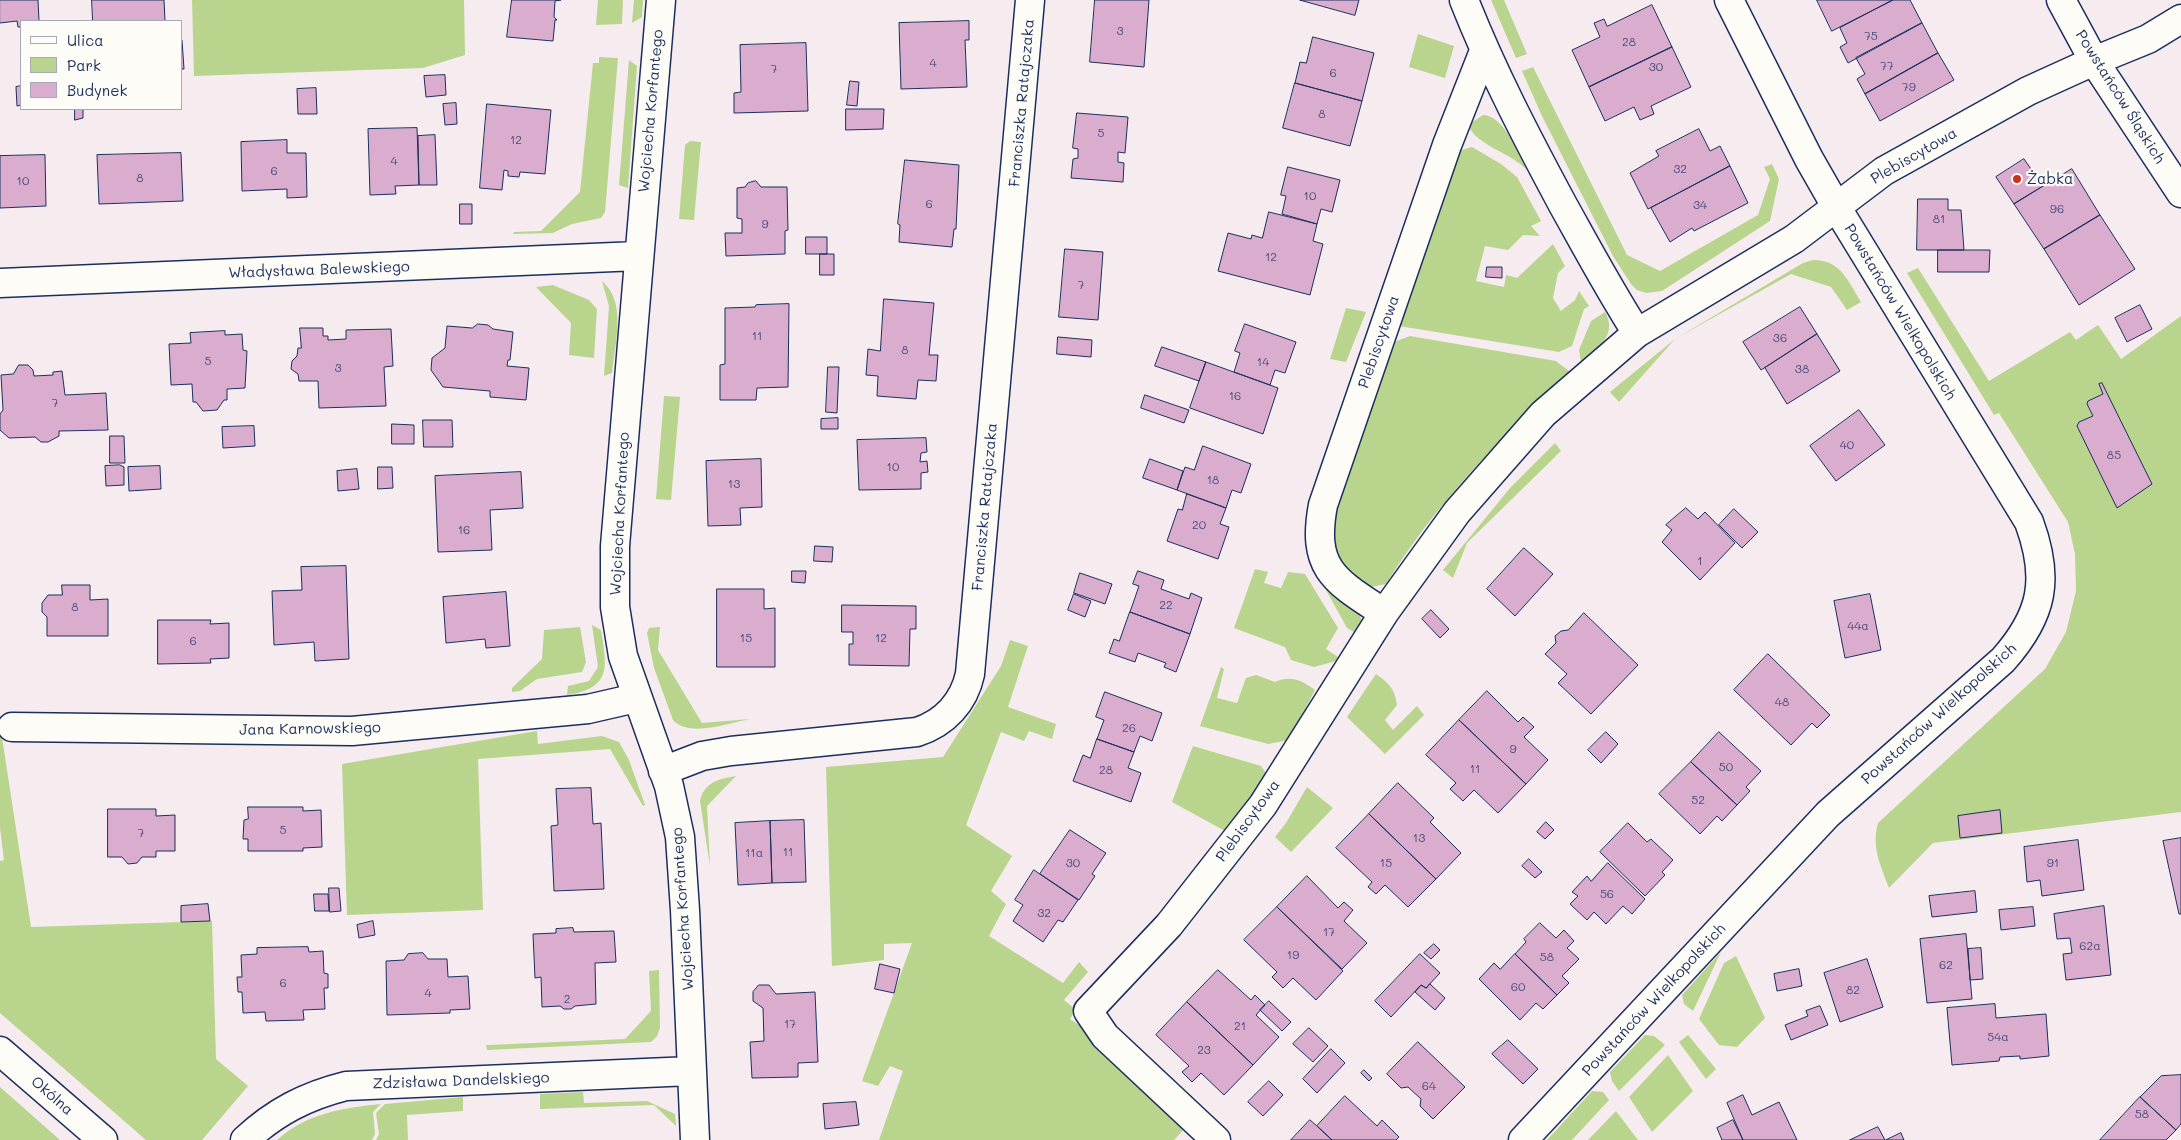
<!DOCTYPE html>
<meta charset="utf-8">
<style>
body{margin:0}
#map{position:relative;width:2181px;height:1140px;overflow:hidden;background:#f6ecef;font-family:Mali,sans-serif}
canvas{display:block}
.legend{position:absolute;left:20px;top:20px;width:162px;height:90px;box-sizing:border-box;background:#fdfcf7;border:1px solid #a3aaba;margin:0;padding:6px 9px;list-style:none;font-size:15px;color:#1b2f5e}
.legend li{display:flex;align-items:center;gap:10px;height:25px}
.legend b{width:25px;border:1px solid #a3aaba}
</style>
<div id="map">
<canvas width="2181" height="1140"></canvas>
<ul class="legend">
<li><b style="height:6px;background:#fdfcf7"></b>Ulica</li>
<li><b style="height:14px;background:#b9d48c"></b>Park</li>
<li><b style="height:14px;background:#daacce"></b>Budynek</li>
</ul>
</div>
<script>
const g = document.querySelector('canvas').getContext('2d');
g.lineJoin = 'round';
function fillPath(path, color) {
  g.fillStyle = color;
  g.fill(path, 'evenodd');
}
function trace(path, color, width, dash) {
  g.strokeStyle = color;
  g.lineWidth = width;
  g.lineCap = dash ? 'butt' : 'round';
  g.setLineDash(dash || []);
  g.stroke(path);
}
function label(font, color, halo, rows, align = 'center') {
  g.font = font + ' Mali,sans-serif';
  g.lineWidth = 4.5;
  g.setLineDash([]);
  g.textBaseline = 'middle';
  g.strokeStyle = halo;
  g.fillStyle = color;
  for (const [text, x, y, turn = 0] of rows) {
    g.save();
    g.translate(x, y);
    g.rotate((+turn || 0) * Math.PI / 180);
    g.textAlign = isNaN(turn) ? turn : align;
    if (halo) g.strokeText(text, 0, 0);
    g.fillText(text, 0, 0);
    g.restore();
  }
}
fillPath(new Path2D(`
 M192,0H464L465,55L423,68L194,76Z
 M598,0H623L622,24L596,25Z
 M634,0H643L642,17L632,23Z
 M1491,0H1504L1527,54L1516,58Z
 M1418,34L1454,46L1445,78L1409,67Z
 M599,57L618,58L605,212L601,218L572,224L553,233L513,234L514,232L541,231L580,192L593,63H599Z
 M629,60L637,66L628,188L619,185Z
 M1533,67L1627,255L1660,271L1758,215L1770,179L1764,167L1772,164L1779,179L1770,221L1662,291L1646,293L1637,290L1631,284L1613,256L1542,116L1522,71Z
 M1483,115C1505,116 1517,153 1527,170C1510,152 1477,146 1468,125Z
 M690,141L701,142L694,220L679,219L685,145Z
 M1472,147L1501,164L1517,177L1541,221L1531,226L1540,236L1523,235L1508,250L1485,246L1476,281L1504,287L1506,275L1517,278L1553,244L1565,266L1558,273L1553,298L1561,311L1575,300L1579,291L1589,306L1584,309L1572,346L1559,352L1399,326L1458,151Z
 M1813,260C1841,260 1848,281 1861,302L1847,310L1831,287L1791,274L1675,339L1619,402L1610,392L1675,339L1803,263Z
 M1918,268L1989,381L2070,332L2076,340L2098,325L2121,359L2181,316V812L1933,843L1889,888C1881,866 1871,848 1878,823L2045,669L2066,632L2076,591L2075,554L2068,522L1999,413L1994,415L1907,273Z
 M602,281C627,302 615,343 612,373L604,376L609,306Z
 M553,285L589,300L597,309L594,358L569,355L571,323L536,287Z
 M1346,308L1366,312L1346,362L1330,359Z
 M1605,312C1618,335 1598,348 1581,362L1579,350L1591,321Z
 M1410,336L1556,361L1570,372C1501,437 1436,503 1386,584L1371,587L1347,572L1334,550L1333,523L1394,342Z
 M664,396L680,397L671,500L656,499Z
 M1555,443L1561,451L1467,543L1453,578L1443,570L1510,488Z
 M1255,569L1268,572L1264,583L1281,588L1288,572L1305,574L1338,628L1326,649L1338,657L1336,661L1314,667L1291,660L1285,647L1234,628Z
 M1321,581C1332,596 1358,604 1362,621L1354,632L1347,628Z
 M592,625L601,630C607,667 612,688 567,695L568,686L589,681L598,667Z
 M580,627L586,662L582,672L537,679L520,691L512,692V688L542,659L544,630Z
 M660,627L658,650L702,723L750,719C729,723 689,738 673,720L654,668L647,633L649,628Z
 M1010,640L1028,646L1008,707L1056,724L1052,739L1029,731L1024,741L1001,732L966,825L1012,856L991,891L1006,904L989,936L1063,983L1079,962L1088,972L1064,1000L1076,1010L1070,1019L1079,1025L1185,1128L1174,1140H879L903,1071L890,1066L878,1086L862,1081L912,943L884,944V960L832,966L826,767L943,757L1001,666Z
 M1221,667L1224,669L1217,698L1237,703L1246,678L1256,675L1275,682C1290,675 1302,680 1315,690L1289,740L1268,744L1200,726Z
 M1376,674C1389,683 1395,689 1397,705L1385,720L1393,730L1417,706L1424,715L1385,754L1347,717Z
 M0,724L31,927L212,921L216,1059L248,1086L202,1140H146L0,1013V861L4,860L0,828Z
 M537,731L538,744L602,736L619,742L629,760L645,805L643,806L610,749L478,759L483,910L347,915L342,764Z
 M1193,746L1261,766L1268,776L1225,831L1172,802Z
 M736,776L707,806L710,866L700,801C704,782 719,779 736,776Z
 M1307,787L1333,808L1291,852L1275,837L1286,823Z
 M1721,952L1693,1011L1684,1004L1682,995Z
 M1736,956L1765,1018L1737,1047L1719,1045L1699,1019L1724,963Z
 M659,970L660,1028L657,1036L651,1042L487,1050L486,1045H489L625,1039L651,1011L649,971Z
 M1645,1035L1654,1036L1665,1045L1619,1091L1612,1081L1610,1072Z
 M1688,1035L1716,1069L1706,1079L1679,1042Z
 M1668,1055L1693,1091L1652,1132L1629,1097Z
 M0,1087L60,1140H0Z
 M1592,1091L1603,1092L1609,1100L1572,1140H1547Z
 M583,1092L584,1103L647,1101L675,1114L676,1126L654,1105L540,1109V1094Z
 M463,1097V1111L407,1115L408,1140H376L379,1134L376,1113L385,1104Z
 M381,1104L373,1112L375,1134L372,1140H277C307,1113 343,1108 381,1104Z
 M1616,1111L1638,1140H1588Z`), '#b9d48c');
const building = new Path2D(`
 M0,0H38L39,21H21V27H18L17,21L0,23Z
 M92,0H164L165,21H93Z
 M512,0H561L555,1L554,17L557,20H555L553,41L507,37Z
 M1095,0H1149L1144,67L1090,62Z
 M1300,0H1359L1355,15Z
 M1817,0H1893L1832,31Z
 M1893,0H1910L1922,23L1848,63L1840,47L1847,43L1840,28Z
 M1652,5L1672,47L1589,87L1572,50L1600,37L1594,23L1604,19L1607,26Z
 M969,21V40H965L967,87L901,89L899,23Z
 M1922,23L1938,53L1865,94L1857,79L1865,74L1856,58Z
 M1313,37L1374,53L1362,101L1295,83L1300,62L1306,63Z
 M181,40H182L184,69H181Z
 M806,43L808,111L734,113V93L741,92L740,45Z
 M1672,47L1691,87L1651,106L1654,114L1640,120L1634,107L1605,121L1589,87Z
 M1938,53L1954,80L1880,121L1865,94Z
 M445,75L446,95L426,97L424,76Z
 M850,81L859,82L857,106L847,105Z
 M1295,83L1362,101L1350,146L1283,128Z
 M21,86V105L17,106L16,87Z
 M316,88L317,114H298L297,89Z
 M456,103L457,124L445,125L443,104Z
 M487,104L551,110L545,174L520,172L519,177L508,176V171L504,170L502,190L480,188Z
 M75,109H83V118L75,120Z
 M846,109H884L883,129L846,130Z
 M1077,113L1128,117L1125,153L1118,152V162L1124,163L1123,182L1071,178L1073,159L1078,158V149L1073,148Z
 M417,128L419,185L395,186L396,194L370,195L368,129Z
 M1699,129L1710,151L1720,146L1730,166L1648,209L1630,173L1659,156L1656,151Z
 M435,135L437,185H419L418,136Z
 M287,140V153H306L307,197L287,198V189L242,191L241,142Z
 M181,153L183,201L99,204L97,155Z
 M45,155L46,206L0,208V156Z
 M2024,159L2038,179L2048,183L2014,204L1996,177Z
 M905,160L959,165L956,229H954L952,247L899,242L900,225L898,224Z
 M1730,166L1748,203L1694,231L1692,228L1670,242L1651,208Z
 M1288,167L1340,180L1332,212L1321,209L1317,224L1282,214L1286,196L1281,195Z
 M2072,169L2100,215L2044,249L2014,204Z
 M756,181L761,187H787L788,230L785,231V254L726,256L725,233H742V219L737,218V188L745,187L748,183Z
 M1918,199H1948V210H1961L1964,250H1917Z
 M460,204H472V224H460Z
 M1269,212L1317,224L1313,241L1323,244L1310,295L1218,271L1228,233L1251,239L1252,235L1262,238Z
 M2100,215L2135,269L2079,305L2044,249Z
 M806,237H827V254H806Z
 M1065,249L1103,252L1098,320L1059,317Z
 M1938,250H1990L1989,272H1938Z
 M820,254H834V275H820Z
 M1487,267H1502V278L1486,277Z
 M884,299L934,303L929,355H938L936,381L918,380L916,399L877,396L878,376L866,375L868,349L880,351Z
 M789,304L788,387L757,388L756,400H720V365L725,364V308L755,307L756,305Z
 M2140,305L2152,329L2127,342L2115,318Z
 M1800,307L1817,334L1761,370L1743,342Z
 M478,324L488,325L493,329L513,332L510,360H508L507,366L529,368L526,400L490,397V391L443,387L431,370L432,358L445,348L447,326L472,328Z
 M1245,324L1296,342L1285,373L1275,370L1270,385L1234,372L1240,353L1235,351Z
 M300,328H323V336H328V340L346,339V330L391,329L393,366L384,367L386,406L319,408L318,381H299L298,374L291,369L292,361L297,356L298,348H301Z
 M225,331V335L242,334L243,350L247,351L245,388L227,389V400H224L217,410L203,411L196,402H193L192,384L171,385L169,344L191,343L190,333Z
 M1817,334L1840,371L1787,404L1765,368Z
 M1058,337L1092,340L1091,357L1057,354Z
 M1162,347L1206,362L1199,381L1155,366Z
 M1206,362L1278,388L1263,434L1190,408Z
 M19,365H28L33,370L34,376L53,375V372L62,371L65,395L106,393L108,430L59,431V436L48,442H41L35,437L9,438L0,430V414L3,410L1,375L13,374Z
 M828,367H839L837,413L826,412Z
 M2102,383L2152,484L2117,508L2077,426L2079,422L2093,416L2087,404L2088,401L2103,394L2099,384Z
 M1145,395L1189,410L1184,423L1141,408Z
 M1859,410L1885,445L1836,481L1810,446Z
 M838,418V429H821V419Z
 M423,420H452L453,447H424Z
 M392,424L414,425V444H392Z
 M254,426L255,446L223,448L222,427Z
 M110,436H124L125,463H110Z
 M926,438L927,452L921,453L920,462L927,461L928,472L921,473V489L859,490L857,440Z
 M1203,446L1251,464L1241,493L1232,490L1226,508L1177,490L1185,467L1194,470Z
 M761,459L762,507L740,508L741,525L708,526L706,461Z
 M1150,459L1183,471L1177,490L1143,478Z
 M120,465L124,467V485L106,486L105,466Z
 M160,466L161,489L129,491L128,467Z
 M378,467H392L393,488L378,489Z
 M357,469L359,489L338,491L337,471Z
 M521,472L523,508L490,510L492,550L438,552L435,476Z
 M1187,494L1226,508L1220,524L1229,527L1218,559L1167,541L1178,509L1182,510Z
 M1686,508L1698,519L1705,512L1735,543L1700,580L1662,542L1672,530L1666,525Z
 M1734,509L1758,532L1742,548L1719,525Z
 M815,546L833,547L832,562L814,561Z
 M1524,548L1553,574L1515,616L1487,589Z
 M346,566L349,659L315,661L314,642L274,645L272,591L302,590L301,567Z
 M792,571H806L805,583L792,582Z
 M1138,571L1164,580L1161,589L1189,599L1191,593L1202,598L1190,634L1130,612L1139,586L1133,584Z
 M1080,573L1112,584L1105,604L1074,593Z
 M62,585H90V600L108,599V636H47V617L42,612V603L48,595H62Z
 M717,589H764V609L775,608V667H717Z
 M506,592L510,646L486,648L485,639L446,643L443,597Z
 M1074,594L1091,601L1085,617L1068,610Z
 M1870,594L1881,650L1845,658L1834,601Z
 M842,605L916,606V629H910L909,666L849,665V644H853V632H842Z
 M1431,610L1449,629L1440,638L1422,619Z
 M1130,612L1190,634L1176,672L1164,667L1166,663L1138,653L1135,662L1109,653L1114,639L1119,641Z
 M1584,613L1638,665L1591,714L1558,683L1567,674L1545,654L1556,643L1555,636L1561,631L1568,630Z
 M158,620H211L210,624L229,623V658L210,659L211,663L158,664Z
 M1768,654L1830,715L1817,728L1812,723L1791,745L1734,690Z
 M1487,691L1518,722L1523,717L1534,727L1524,737L1548,760L1526,784L1459,720Z
 M1105,692L1162,713L1152,741L1140,736L1134,752L1097,739L1104,720L1096,717Z
 M1459,720L1526,784L1498,813L1474,790L1463,801L1450,789L1456,783L1426,755Z
 M1606,732L1618,744L1601,763L1588,750Z
 M1719,732L1761,771L1746,787L1750,791L1737,805L1691,762Z
 M1097,739L1134,752L1128,768L1141,773L1131,802L1073,781L1083,755L1090,758Z
 M1691,762L1737,805L1722,821L1717,816L1700,834L1659,794Z
 M1398,783L1434,818L1430,822L1461,853L1436,879L1369,814Z
 M591,788L593,824L601,823L604,889L554,891L551,826L558,825L556,789Z
 M248,807H303V811L321,810L322,847L303,848V851H248V839H243L244,820L248,819Z
 M108,809H156V816L175,815V851H156V857H142L137,863L128,864L122,857H108Z
 M2000,810L2002,833L1960,838L1958,816Z
 M1369,814L1436,879L1408,907L1385,885L1376,894L1368,887L1372,882L1336,848Z
 M804,820L806,882L772,883L770,821Z
 M770,821L772,883L738,885L735,823Z
 M1546,822L1554,830L1545,839L1537,832Z
 M1628,823L1647,842L1651,839L1673,860L1662,872L1665,875L1645,896L1600,852Z
 M1070,830L1106,853L1092,874L1095,876L1079,900L1040,874Z
 M2181,838V914H2179L2163,841Z
 M2078,840L2084,890L2042,896L2040,880L2027,882L2024,847Z
 M1529,859L1542,872L1535,878L1522,866Z
 M1608,863L1645,899L1632,914L1623,906L1606,924L1594,912L1587,920L1570,904L1578,896L1572,892L1587,876L1591,881Z
 M1034,870L1078,900L1063,922L1058,920L1043,942L1013,921L1023,905L1015,900Z
 M1307,876L1338,908L1344,902L1353,910L1344,921L1367,943L1342,969L1277,907Z
 M329,888H339L341,911L330,912Z
 M1975,891L1977,912L1932,917L1929,896Z
 M314,894H328L329,911H315Z
 M208,904L210,921L181,922V906Z
 M2104,906L2111,975L2066,980L2063,954L2072,953L2070,938L2057,939L2054,914Z
 M1277,907L1343,971L1316,1000L1293,978L1283,988L1272,977L1277,972L1244,940Z
 M2033,907L2035,926L2001,930L1999,910Z
 M373,921L375,935L359,938L357,925Z
 M1540,923L1556,938L1564,930L1574,941L1567,948L1579,959L1562,976L1569,983L1557,995L1515,954L1526,942L1524,939Z
 M573,928L574,932L614,931L616,962L595,963L596,1004L575,1006L571,1009H564L560,1006L542,1007L541,977L535,978L533,934L556,933V929Z
 M1966,934L1972,999L1927,1003L1920,939Z
 M1434,944L1440,950L1431,959L1424,953Z
 M308,947L309,952L323,951L324,973L328,974V988H324L325,1009L303,1010L304,1020L266,1021L265,1012L243,1013L242,992H238L237,977H242L241,955L257,954V948Z
 M1981,948L1983,979L1970,980L1968,949Z
 M423,953L428,959H447L448,977L468,976L470,1009L450,1010V1013L387,1015L386,961L404,960L408,954Z
 M1420,954L1440,973L1426,988L1421,985L1391,1017L1375,1001Z
 M1515,954L1557,995L1543,1009L1536,1003L1520,1020L1479,979L1494,963L1500,969Z
 M1867,959L1883,1007L1840,1022L1824,973Z
 M880,964L900,969L894,993L875,989Z
 M1799,969L1802,986L1777,991L1774,974Z
 M1218,970L1251,1000L1255,995L1265,1005L1256,1015L1279,1037L1253,1065L1187,1002Z
 M1430,984L1445,998L1435,1010L1415,992L1421,985L1426,988Z
 M759,985H769L776,994L815,992L818,1062L798,1063V1077L752,1078L750,1042L764,1041L763,1008L753,1001V992Z
 M1269,1001L1291,1022L1282,1031L1260,1010Z
 M1187,1002L1253,1065L1224,1095L1201,1073L1192,1082L1182,1072L1189,1066L1156,1035Z
 M1995,1004L1996,1018L2046,1014L2049,1056L2020,1059V1056L2000,1057L1999,1061L1952,1065L1947,1008Z
 M1820,1006L1828,1025L1791,1040L1785,1025L1808,1016L1806,1011Z
 M1309,1028L1328,1046L1313,1062L1293,1044Z
 M1508,1040L1538,1069L1523,1084L1492,1054Z
 M1418,1042L1465,1087L1433,1119L1420,1106L1421,1099L1408,1087L1401,1088L1387,1074Z
 M1331,1049L1345,1063L1317,1093L1303,1079Z
 M1364,1070L1372,1078L1369,1081L1361,1073Z
 M2181,1075V1124L2176,1130L2140,1097L2161,1076Z
 M1269,1081L1283,1095L1263,1116L1248,1102Z
 M1743,1095L1752,1115L1779,1102L1797,1140H1743L1727,1103Z
 M1345,1096L1377,1126L1382,1120L1399,1137L1396,1140H1332L1317,1126Z
 M2140,1097L2176,1130L2166,1140H2100Z
 M856,1102L859,1125L825,1129L823,1104Z
 M1310,1120L1317,1126L1332,1140H1291Z
 M1733,1120L1743,1140H1722L1717,1128Z
 M1878,1127L1885,1140H1850Z
 M1901,1133L1904,1140H1886Z`);
fillPath(building, '#daacce');
trace(building, '#1b2f5e', 1);
const minor = new Path2D(`
 M661,0L615,546V607L623,656L669,786L680,837L685,910L695,1140
 M1464,0C1492,71 1527,138 1563,205C1587,248 1610,291 1637,333
 M2061,0L2094,61L2181,193
 M0,283L638,256
 M1384,613C1335,581 1311,569 1323,505L1447,145L1484,51
 M12,727L352,731L588,709L636,698
 M663,771L702,756L731,751L917,732C945,723 964,702 970,674L1030,0
 M0,1051L103,1140
 M245,1140C275,1112 306,1096 346,1086L691,1071
 M1216,1140L1105,1036L1088,1011L1169,925L1263,805L1384,613L1457,512L1543,414L1637,333L1794,239L1884,171L2028,91L2094,61L2148,39L2181,19
 M1523,1140L1828,814L2003,660C2043,615 2050,579 2029,522L1837,208L1809,159L1729,0`);
trace(minor, '#1b2f5e', 31);
trace(minor, '#fdfcf7', 28);
for (const [x, y, r, color] of [
 [2017,179,5,"#c8321e"]
]) {
  const dot = new Path2D();
  dot.arc(x, y, r, 0, 2 * Math.PI);
  g.fillStyle = color;
  g.fill(dot);
  trace(dot, '#fdfcf7', 2);
}
label('12px', '#4b4e7a', null, [
 ["3",1120,31],
 ["75",1871,36],
 ["28",1629,42],
 ["4",933,63],
 ["77",1887,66],
 ["30",1656,67],
 ["7",774,69],
 ["6",1333,73],
 ["79",1909,87],
 ["8",1322,114],
 ["5",1101,133],
 ["12",516,140],
 ["4",394,161],
 ["32",1680,169],
 ["6",274,171],
 ["8",140,178],
 ["10",23,181],
 ["10",1310,196],
 ["6",929,204],
 ["34",1700,205],
 ["96",2057,209],
 ["81",1939,219],
 ["9",765,224],
 ["12",1271,257],
 ["7",1081,285],
 ["11",757,336],
 ["36",1780,338],
 ["8",905,350],
 ["5",208,361],
 ["14",1263,362],
 ["3",338,368],
 ["38",1802,369],
 ["16",1235,396],
 ["7",55,403],
 ["40",1847,445],
 ["85",2114,455],
 ["10",893,467],
 ["18",1213,480],
 ["13",734,484],
 ["20",1199,525],
 ["16",464,530],
 ["1",1700,561],
 ["22",1166,605],
 ["8",75,607],
 ["44a",1858,626],
 ["15",746,638],
 ["12",881,638],
 ["6",193,641],
 ["48",1782,702],
 ["26",1129,728],
 ["9",1513,749],
 ["50",1726,767],
 ["11",1475,769],
 ["28",1106,770],
 ["52",1698,800],
 ["5",283,830],
 ["7",141,833],
 ["13",1419,838],
 ["11",788,852],
 ["11a",754,853],
 ["30",1073,863],
 ["15",1386,863],
 ["91",2053,863],
 ["56",1607,894],
 ["32",1044,913],
 ["17",1329,932],
 ["62a",2090,946],
 ["19",1293,955],
 ["58",1547,957],
 ["62",1946,965],
 ["6",283,983],
 ["60",1518,987],
 ["82",1853,990],
 ["4",428,993],
 ["2",567,999],
 ["17",790,1024],
 ["21",1240,1026],
 ["54a",1998,1037],
 ["23",1204,1050],
 ["64",1429,1086],
 ["58",2142,1114]
]);
label('15px', '#1b2f5e', '#fdfcf7', [
 ["Powstańców Śląskich",2120,97,58],
 ["Franciszka Ratajczaka",1022,103,-85],
 ["Wojciecha Korfantego",651,111,-85],
 ["Plebiscytowa",1914,156,-30],
 ["Władysława Balewskiego",319,270,-2],
 ["Powstańców Wielkopolskich",1900,312,59],
 ["Plebiscytowa",1379,342,-71],
 ["Franciszka Ratajczaka",985,507,-85],
 ["Wojciecha Korfantego",620,514,-87],
 ["Powstańców Wielkopolskich",1939,714,-42],
 ["Jana Karnowskiego",310,729,-1],
 ["Plebiscytowa",1248,821,-54],
 ["Wojciecha Korfantego",683,909,-94],
 ["Powstańców Wielkopolskich",1654,1000,-47],
 ["Zdzisława Dandelskiego",461,1081,-2],
 ["Okólna",52,1096,41]
]);
label('15px', '#1b2f5e', '#fdfcf7', [
 ["Żabka",2027,179]
], 'left');
</script>
